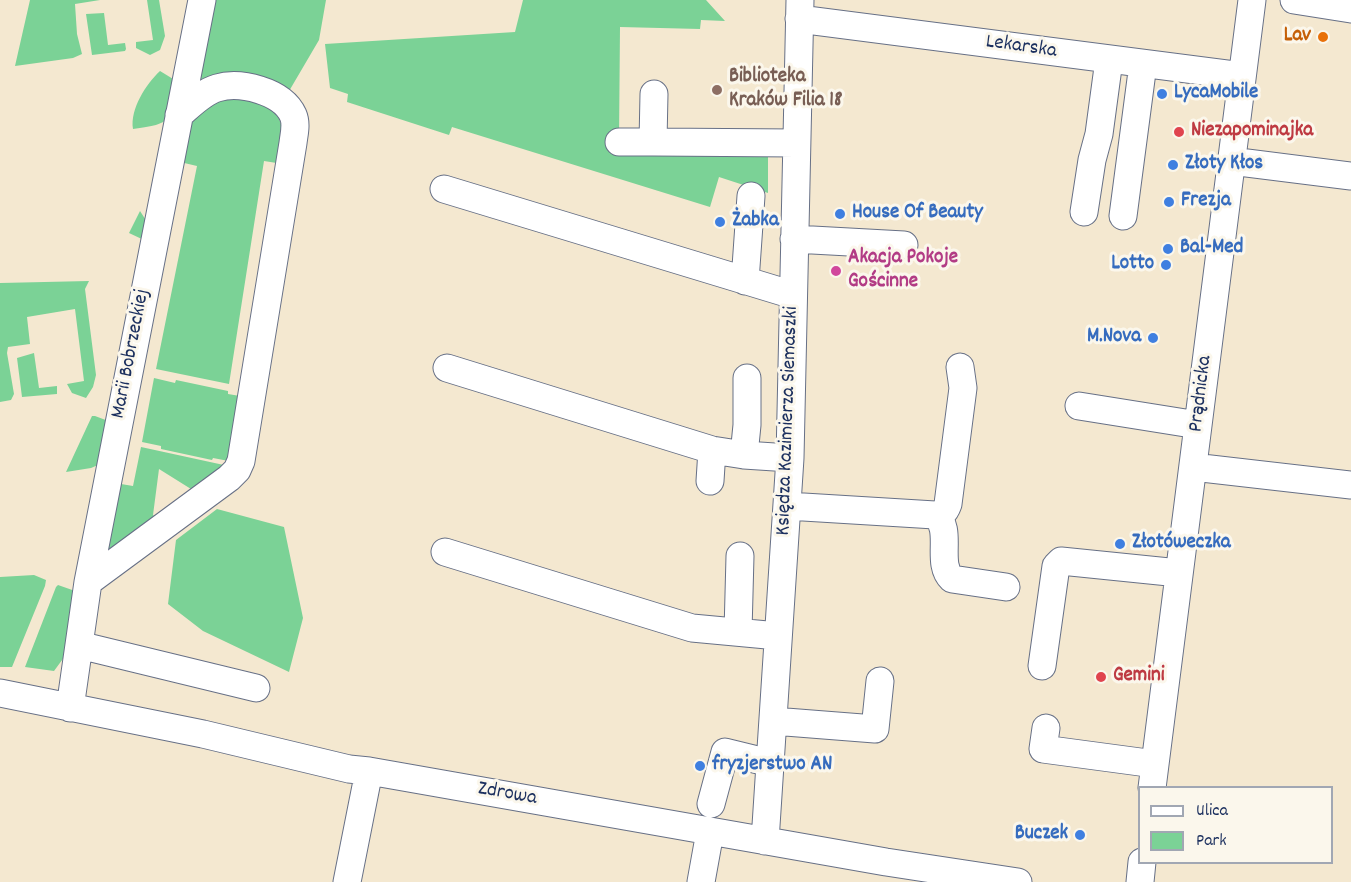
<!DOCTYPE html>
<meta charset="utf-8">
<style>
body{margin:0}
#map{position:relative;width:1351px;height:882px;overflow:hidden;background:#f4e8d0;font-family:Dekko,sans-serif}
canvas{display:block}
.legend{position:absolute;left:1138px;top:786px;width:195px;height:78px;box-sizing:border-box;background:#fbf7ec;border:2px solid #a1a7b3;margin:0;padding:8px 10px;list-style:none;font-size:18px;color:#1b2f5e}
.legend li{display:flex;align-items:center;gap:12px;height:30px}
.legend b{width:30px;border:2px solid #a1a7b3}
</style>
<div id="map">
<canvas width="1351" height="882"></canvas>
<ul class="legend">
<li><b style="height:8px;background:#fff"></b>Ulica</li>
<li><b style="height:16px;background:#7bd296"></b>Park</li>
</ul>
</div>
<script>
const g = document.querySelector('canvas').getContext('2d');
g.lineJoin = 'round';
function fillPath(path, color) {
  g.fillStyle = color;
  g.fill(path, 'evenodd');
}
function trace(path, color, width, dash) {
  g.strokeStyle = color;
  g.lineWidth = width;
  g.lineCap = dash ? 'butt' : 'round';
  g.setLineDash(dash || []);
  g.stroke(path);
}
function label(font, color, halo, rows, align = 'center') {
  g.font = font + ' Dekko,sans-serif';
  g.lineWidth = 6;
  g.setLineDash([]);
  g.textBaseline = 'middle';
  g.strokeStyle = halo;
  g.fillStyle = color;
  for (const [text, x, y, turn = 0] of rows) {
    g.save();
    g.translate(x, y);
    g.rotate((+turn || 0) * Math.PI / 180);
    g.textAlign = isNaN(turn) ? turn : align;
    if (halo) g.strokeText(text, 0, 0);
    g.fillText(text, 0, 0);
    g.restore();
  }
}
fillPath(new Path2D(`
 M30,0H100L75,4L77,34L82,54L73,58L15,66Z
 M147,0H159L165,36L160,50L150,55L136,48V42L153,40Z
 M212,0H326L319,40L285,98L194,90Z
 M523,0H706L725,21L701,20L700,29L620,27L619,141L768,145V193L719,177L710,207L452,127L449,135L347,102L348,94L330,88L325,44L515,32Z
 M104,13L108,45L125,43L126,49L125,51L92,55L86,14Z
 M160,71L178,82C172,120 173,124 133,129C130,109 146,84 160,71Z
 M237,94C286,115 282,110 283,164L264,161L229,384L156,369L197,166L180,162L189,121L209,102Z
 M140,211L149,225L146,241L129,233Z
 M89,281L85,289L96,375L93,387L86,398L72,393L67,384L84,381L75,309L27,317L30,344L8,347L7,353L14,394L11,400L0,402V283Z
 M34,353L39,388L57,386V394L22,397L17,358Z
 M154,378L175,383L176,380L228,391V394L246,397L234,462L213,458L212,460L161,449V446L142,442Z
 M92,416H95L111,422L98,465L91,468L66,472Z
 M141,447L233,467L99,564L115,483L133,486ZM159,469L191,489L154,516L153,515Z
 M217,509L284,527L303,618L289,672L203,631L168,604L176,540Z
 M34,575L46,580L45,586L12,667H0V577Z
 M58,585L78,592L65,656L54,671L25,667L56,587Z`), '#7bd296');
const minor = new Path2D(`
 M1294,0L1351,9
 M799,19L1242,76
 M654,94L653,142L796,143
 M619,142H653
 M1231,161L1351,176
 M444,189L793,295
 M1084,212L1092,160L1099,134L1109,60
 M1123,216L1143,64
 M794,239L904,245
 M745,281L751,196
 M447,368L712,450L744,455L790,458
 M1079,406L1198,425
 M744,455L747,425V378
 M1193,467L1351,485
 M710,481L712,450
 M787,506L935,515C943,515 946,510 948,504L963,388L960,367
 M935,515C954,529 935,563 952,579L1006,587
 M445,552L692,628L778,636
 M88,582L229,478L237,470L241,461L293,143C294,134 297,124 293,115C282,91 240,81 217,88C203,92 191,105 179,115
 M738,632L740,556
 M79,645L256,688
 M1042,666L1056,566L1061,561L1179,573
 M0,693L203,734L349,769L369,771L886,862L1018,882
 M70,708L88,582L202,0
 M773,721L875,729L880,681
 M1046,728L1043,749L1155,764
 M1152,788L1252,0
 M711,804L725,752L770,763
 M765,841L790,458L800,0
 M347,882L369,771
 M701,882L710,832
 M1140,882L1142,862`);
trace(minor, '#677086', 29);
trace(minor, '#fff', 27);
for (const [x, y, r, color] of [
 [1323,37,6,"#e8710a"],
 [717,90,6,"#8d6e63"],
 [1162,94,6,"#3f7fe0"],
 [1179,132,6,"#e0444e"],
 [1173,165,6,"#3f7fe0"],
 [1169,202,6,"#3f7fe0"],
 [840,214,6,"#3f7fe0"],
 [720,222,6,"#3f7fe0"],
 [1168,249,6,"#3f7fe0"],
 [1166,265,6,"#3f7fe0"],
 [836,271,6,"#d1479c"],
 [1153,338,6,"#3f7fe0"],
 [1120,544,6,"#3f7fe0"],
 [1101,677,6,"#e0444e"],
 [700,766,6,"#3f7fe0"],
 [1080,835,6,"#3f7fe0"]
]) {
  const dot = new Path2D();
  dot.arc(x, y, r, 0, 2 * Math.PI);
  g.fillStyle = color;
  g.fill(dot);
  trace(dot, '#fbf7ec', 2);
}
label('bold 21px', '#c56008', '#fbf7ec', [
 ["Lav",1311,37]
], 'right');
label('21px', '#1b2f5e', '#fbf7ec', [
 ["Lekarska",1021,48,8],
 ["Marii Bobrzeckiej",132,354,-79],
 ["Prądnicka",1202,394,-83],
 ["Księdza Kazimierza Siemaszki",789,421,-88],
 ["Zdrowa",507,795,10]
]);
label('bold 21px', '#785e54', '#fbf7ec', [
 ["Biblioteka",729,78],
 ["Kraków Filia 18",729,102]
], 'left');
label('bold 21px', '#366cbe', '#fbf7ec', [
 ["LycaMobile",1174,94],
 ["Złoty Kłos",1185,165],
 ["Frezja",1181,202],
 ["House Of Beauty",852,214],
 ["Żabka",732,222],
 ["Bal-Med",1180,249],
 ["Lotto",1154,265,"right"],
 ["M.Nova",1141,338,"right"],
 ["Złotóweczka",1132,544],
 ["fryzjerstwo AN",712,766],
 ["Buczek",1068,835,"right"]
], 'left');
label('bold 21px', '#be3a42', '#fbf7ec', [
 ["Niezapominajka",1191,132],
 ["Gemini",1113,677]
], 'left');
label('bold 21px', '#b23c85', '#fbf7ec', [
 ["Akacja Pokoje",848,259],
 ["Gościnne",848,283]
], 'left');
</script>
